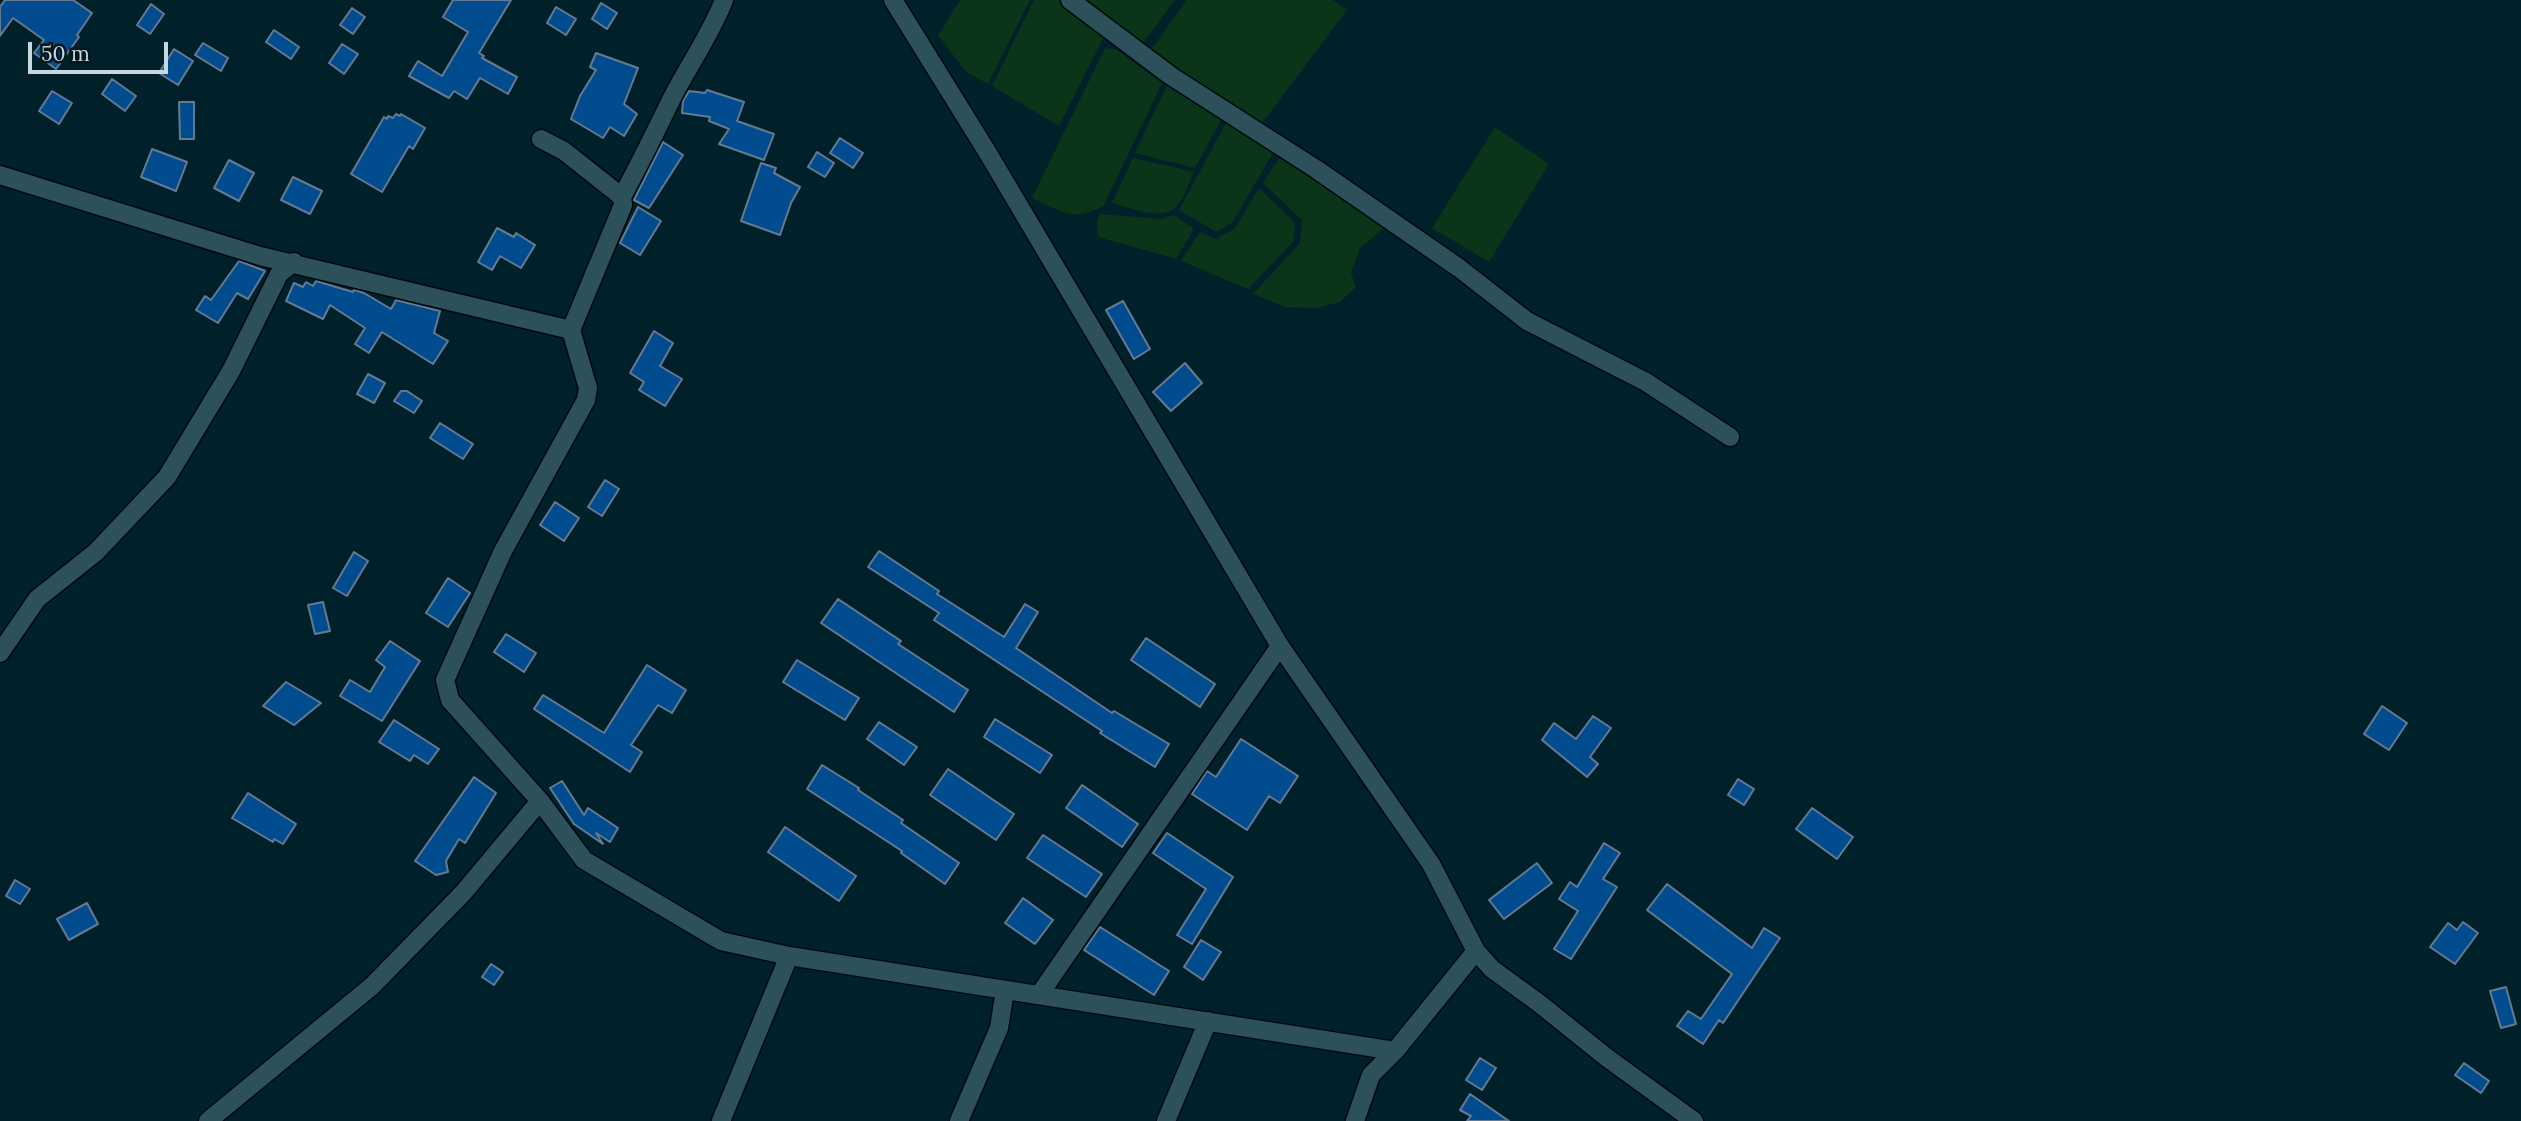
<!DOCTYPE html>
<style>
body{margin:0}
#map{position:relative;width:2521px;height:1121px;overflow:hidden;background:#00212a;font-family:Lora,serif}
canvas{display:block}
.scale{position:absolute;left:28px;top:42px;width:140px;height:32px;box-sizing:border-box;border:4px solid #c5d8de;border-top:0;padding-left:9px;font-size:21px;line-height:24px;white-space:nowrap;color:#c5d8de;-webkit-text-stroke:5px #00171e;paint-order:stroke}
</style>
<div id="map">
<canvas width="2521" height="1121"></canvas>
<div class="scale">50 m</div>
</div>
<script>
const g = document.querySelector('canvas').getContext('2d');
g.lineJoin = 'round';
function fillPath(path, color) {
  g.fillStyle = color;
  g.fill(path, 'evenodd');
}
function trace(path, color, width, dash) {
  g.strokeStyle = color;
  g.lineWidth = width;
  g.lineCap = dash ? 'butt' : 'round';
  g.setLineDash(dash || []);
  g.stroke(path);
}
fillPath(new Path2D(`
 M960,0H1030L988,84L966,72L938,35Z
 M1034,0H1058L1105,35L1059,126L992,86Z
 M1085,0H1175L1143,43Z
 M1187,0H1333L1347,10L1260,126L1150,51Z
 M1105,48L1117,50L1162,83L1104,205C1073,224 1062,211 1032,198Z
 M1167,85L1221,120L1195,168L1135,153Z
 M1226,123L1273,153L1232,223L1216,232L1179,210Z
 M1495,127L1549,164L1489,262L1432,228Z
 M1281,155L1385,227L1360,248L1351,273L1356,287L1340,302L1316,308L1285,307L1253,294L1300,243L1302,220L1263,183Z
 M1133,158L1194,172C1189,182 1184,199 1176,207C1161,222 1129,207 1112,203Z
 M1259,188L1295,223L1293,242L1248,289L1181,261L1200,232L1216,239L1235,228Z
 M1100,214L1162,219L1174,215L1194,229L1176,259L1098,237L1097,221Z`), '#0a3519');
const building = new Path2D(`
 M5,0H73L92,13L77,35L79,37L56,69L34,53L44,40L13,18L0,36V7Z
 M453,0H511L479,53L484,56L482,58L517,77L508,94L480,78L467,99L454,91L449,98L409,76L418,61L442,76L468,32L443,17Z
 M601,3L617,13L607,29L592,19Z
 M151,4L164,14L150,34L137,25Z
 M556,7L576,19L566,35L547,23Z
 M352,8L365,17L353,34L340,25Z
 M274,30L299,47L291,59L266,42Z
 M203,43L228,58L221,71L195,55Z
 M342,44L358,54L344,74L329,63Z
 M174,49L193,61L178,85L159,73Z
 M596,53L638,68L624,104L637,114L624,136L610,127L603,138L571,119L580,96L596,70L590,67Z
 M112,79L136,96L125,111L102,94Z
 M707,90L744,102L737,121L774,134L764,160L719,144L729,129L709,121L710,117L682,113L683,101L689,91L705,93Z
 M52,91L72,103L59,124L39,111Z
 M179,102H194V139H180Z
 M396,114L400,116L401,114L425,128L413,149L409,146L382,192L351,174L384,117L387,119L388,116L393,118Z
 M840,138L863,153L853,168L830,153Z
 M663,142L683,155L649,208L634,200Z
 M152,149L187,162L176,191L141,177Z
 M817,152L834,163L825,177L808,167Z
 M229,160L254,173L239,201L214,188Z
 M761,163L776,168L774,173L800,187L791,203L780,235L741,221Z
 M293,177L322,191L310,214L281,200Z
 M638,207L661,221L640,255L620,243Z
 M497,228L514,237L516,233L535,245L521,268L500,256L492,270L478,262Z
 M239,261L265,271L248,299L237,293L218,323L196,310L205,296L211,300Z
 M316,281L353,292L354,290L364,293L391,309L396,300L440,311L434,333L448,341L433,364L382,332L369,353L355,344L365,328L330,305L323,319L286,301L294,283L303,287L306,282L313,286Z
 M1123,301L1150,349L1134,359L1106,310Z
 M654,331L673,343L660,366L682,379L665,406L639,390L644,382L630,373Z
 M1185,363L1202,383L1171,411L1153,392Z
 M368,374L385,383L374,403L357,394Z
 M401,391H407L422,401L414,413L394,401Z
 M440,423L473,444L463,459L430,438Z
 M605,480L619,489L602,516L588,507Z
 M555,502L579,518L564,541L540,525Z
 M879,551L939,591L937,594L1004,637L1025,604L1038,612L1016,648L1112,713L1114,711L1169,744L1155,767L1100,733L1102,731L934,620L939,613L868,567Z
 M354,552L368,561L347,596L333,588Z
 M448,578L470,593L448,627L426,613Z
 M838,599L901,641L898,644L968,690L954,712L821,623Z
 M323,602L330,631L315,634L308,605Z
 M506,634L536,653L524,672L494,652Z
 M1146,638L1215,684L1200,707L1131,660Z
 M390,641L420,661L382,721L340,696L350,680L370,692L385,667L376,660Z
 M797,660L859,698L845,720L783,682Z
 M647,665L686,690L672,713L658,705L631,745L642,752L630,772L534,709L543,695L604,733Z
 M286,682L321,703L294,725L263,706Z
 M2382,706L2407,723L2389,750L2364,734Z
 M1593,716L1611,728L1590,757L1598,764L1587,777L1542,740L1554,723L1576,739Z
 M995,719L1052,755L1040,773L984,737Z
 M394,720L439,749L428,764L414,755L410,761L379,742Z
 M879,722L917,747L904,765L867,739Z
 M1241,739L1298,776L1280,803L1269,796L1247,830L1192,794L1207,771L1216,777Z
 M822,765L859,788L858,790L903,820L901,823L959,863L945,884L901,853L902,851L807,789Z
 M948,769L1014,814L996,840L930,795Z
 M474,777L496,793L465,843L459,839L446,861L448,872L436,875L415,861Z
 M1738,779L1754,789L1744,805L1728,795Z
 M562,781L584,815L588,808L618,828L610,842L596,833L603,844L574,824L550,788Z
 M1082,785L1138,824L1122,847L1066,808Z
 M248,793L296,824L283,844L274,839L273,842L232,818Z
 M1812,808L1853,837L1837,859L1796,829Z
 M785,827L856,876L839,901L768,852Z
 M1167,833L1233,877L1192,944L1177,935L1206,889L1153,853Z
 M1043,835L1102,874L1086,897L1027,858Z
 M1604,843L1620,853L1603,879L1617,887L1571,959L1554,949L1578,911L1559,899L1570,882L1577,887Z
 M1537,863L1552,883L1504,919L1489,900Z
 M15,880L30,889L20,904L6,896Z
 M1667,884L1752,948L1764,928L1780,938L1723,1023L1719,1020L1703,1044L1677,1026L1688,1011L1701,1019L1732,974L1647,910Z
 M1023,898L1053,920L1035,944L1005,923Z
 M87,903L98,924L69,940L57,919Z
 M2463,922L2478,933L2455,964L2430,947L2448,923L2457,930Z
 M1100,927L1169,971L1154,995L1084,950Z
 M1201,940L1221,952L1203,980L1184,967Z
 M491,964L503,972L494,985L482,977Z
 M2506,987L2516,1024L2501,1028L2490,991Z
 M1480,1058L1496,1068L1482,1090L1466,1080Z
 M2464,1063L2489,1081L2481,1093L2455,1075Z
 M1470,1094L1509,1121H1467L1471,1116L1460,1110Z`);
fillPath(building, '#004c8e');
trace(building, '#657a92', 2);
const street = new Path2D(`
 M893,0L986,150L1280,646L1431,864L1476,951L1492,969L1540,1004L1606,1057L1694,1121
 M1070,0L1171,76L1316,169L1459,268L1527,321L1646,382L1730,437
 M0,175L260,256L571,330L623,205L622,197L564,151L541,139
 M622,197C639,165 655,133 671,100C688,66 710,36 724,0
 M571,330L588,388L586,400L503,551L445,680L450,700L540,801L584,860L721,941L789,956L1395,1051L1476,951
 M0,653L37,599L96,552L167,477L231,371L279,274L294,262
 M1039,995L1280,646
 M208,1121L372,986L463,893L540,801
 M721,1121L789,956
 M959,1121L999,1028L1005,990
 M1166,1121L1208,1021
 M1355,1121L1371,1075L1395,1051`);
trace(street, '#000910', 21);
trace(street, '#2d515b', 18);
</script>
